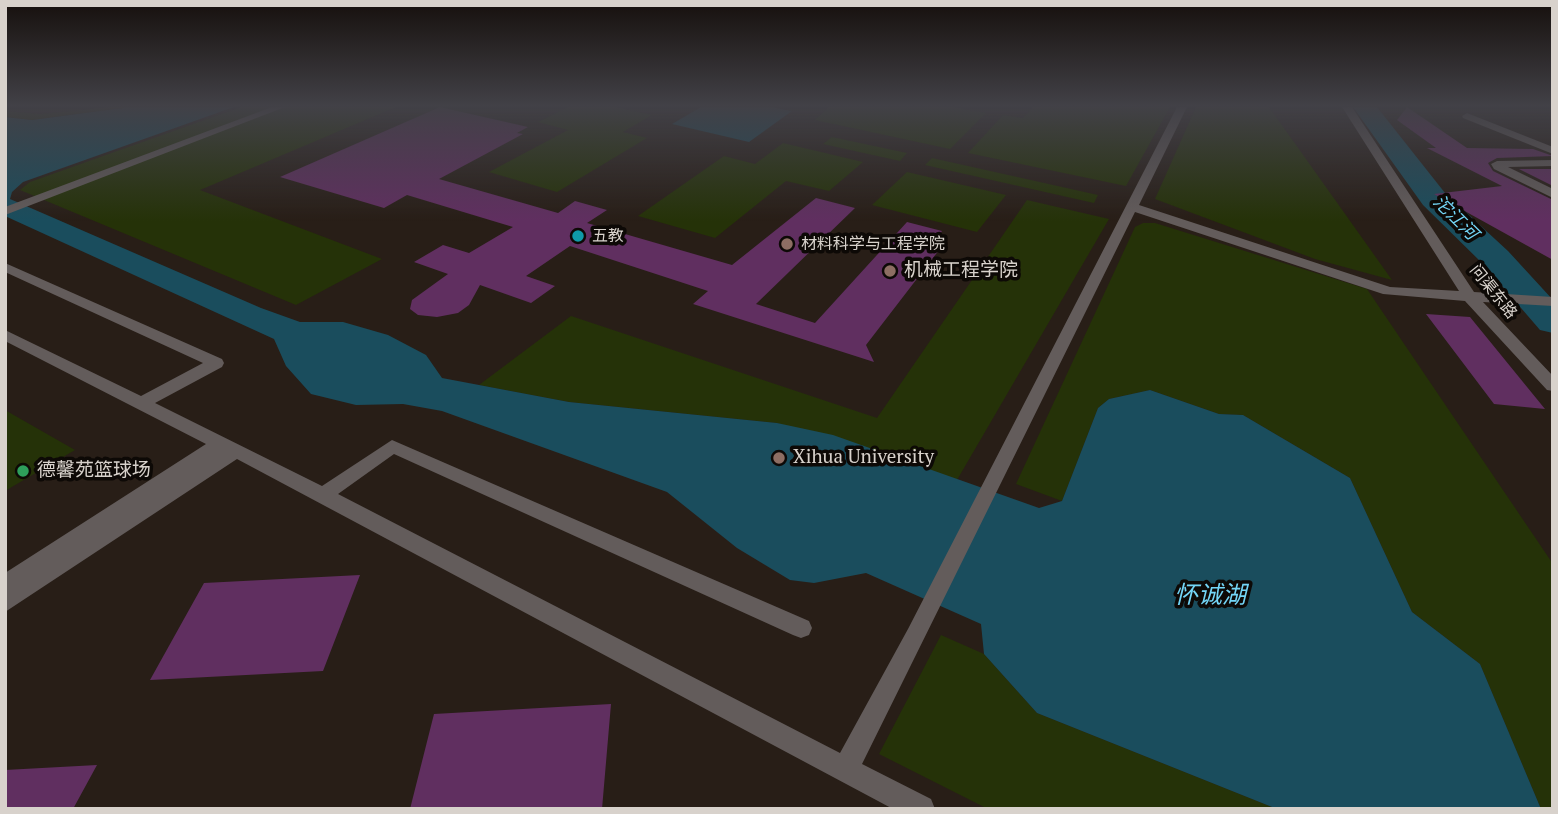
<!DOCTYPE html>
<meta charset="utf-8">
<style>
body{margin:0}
#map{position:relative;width:1558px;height:814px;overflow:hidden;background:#281e17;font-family:"PT Serif",serif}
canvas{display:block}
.frame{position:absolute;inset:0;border:7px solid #d8d2cc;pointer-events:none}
</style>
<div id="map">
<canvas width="1558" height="814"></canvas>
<div class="frame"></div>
</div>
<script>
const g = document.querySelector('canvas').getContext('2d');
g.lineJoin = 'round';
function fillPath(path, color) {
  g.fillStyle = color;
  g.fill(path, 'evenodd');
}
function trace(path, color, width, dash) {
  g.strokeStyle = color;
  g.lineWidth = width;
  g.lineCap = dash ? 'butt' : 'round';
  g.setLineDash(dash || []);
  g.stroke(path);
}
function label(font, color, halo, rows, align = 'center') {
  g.font = font + ' "PT Serif","Noto Sans SC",serif';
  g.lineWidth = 7;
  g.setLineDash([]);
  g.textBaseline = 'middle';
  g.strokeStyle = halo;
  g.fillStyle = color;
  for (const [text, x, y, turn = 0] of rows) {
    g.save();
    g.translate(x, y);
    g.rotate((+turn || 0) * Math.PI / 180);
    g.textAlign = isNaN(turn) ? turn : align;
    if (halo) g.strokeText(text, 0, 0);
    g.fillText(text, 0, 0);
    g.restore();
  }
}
fillPath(new Path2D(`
 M111,107H130L32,120L5,117V111L40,114Z
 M241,107H396L200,190L382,259L296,305L20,190L30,182Z
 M568,107H615L652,115L623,132L647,138L557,192L489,172L568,130L538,122Z
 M829,107H952L986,113L950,149L815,120Z
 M1033,107H1170L1126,186L968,153L1003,115L1023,118Z
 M1196,107H1269L1392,280L1315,259L1155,199Z
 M832,137L907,153L900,161L823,144Z
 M783,143L863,162L829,191L786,181L715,238L638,216L724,156L755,164Z
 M932,158L1098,195L1094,203L925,165Z
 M907,172L1006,195L977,232L872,205Z
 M1027,200L1109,219L957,480L777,423L569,402L479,385L571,316L877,418Z
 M1143,223H1155L1367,289L1553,564V809H1541L1480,664L1412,612L1350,478L1243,415L1219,414L1150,390L1109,399L1098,408L1062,501L1016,484L1135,227Z
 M5,410L75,450L5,491Z
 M941,635L984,654L1037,713L1277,809H988L879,754Z`), '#253208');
fillPath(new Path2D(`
 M130,107H234L23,182L12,192L10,199L261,308L300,322H343L388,335L426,355L442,378L569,402L777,423L833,435L1039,508L1062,501L1098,408L1109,399L1150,390L1219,414L1243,415L1350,478L1412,612L1480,664L1541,809H1277L1037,713L984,654L981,624L866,573L814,583L790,580L737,548L667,492L442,411L403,404L356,405L311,394L286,366L274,339L5,216V117L32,120Z
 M701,107H771L792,111L749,142L672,124Z`), '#1a4d5d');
fillPath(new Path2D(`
 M1353,107H1377L1445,193L1508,251L1553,300V333L1540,330L1484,265L1423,205Z`), '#1a4d5d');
fillPath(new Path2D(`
 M440,107L528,127L517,133L523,134L439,179L558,213L575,201L607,210L587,223L732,265L816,198L855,208L756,304L815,323L907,222L942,231L937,238L946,241L866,345L874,362L693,304L708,291L570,246L526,276L555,286L531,303L480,285L469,305L458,313L437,317L418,315L410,309L412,300L448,274L414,262L443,245L469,253L513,227L407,195L384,208L280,177Z
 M1407,107L1467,148L1533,149L1553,156L1497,158L1488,163L1493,171L1553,200V260L1434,194L1502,186L1427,148H1436L1397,120Z
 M1519,169H1553V186Z
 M1426,314L1470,317L1545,409L1494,404Z
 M360,575L323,671L150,680L204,583Z
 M611,704L602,809H410L434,714Z
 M97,765L73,809H5V770Z`), '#602f60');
fillPath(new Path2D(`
 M272,107H285L5,215V207Z
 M1177,107H1187L1139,205L1390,287L1459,291L1342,107H1352L1474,292L1553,297V306L1483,302L1553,376V391L1547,390L1465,301L1383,294L1135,212L862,764L931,799L935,809H893L237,459L5,612V573L206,444L5,341V330L141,396L203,363L5,272V263L222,359L224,363L222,367L155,403L322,486L392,440L809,621L812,628L809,635L801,638L793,635L394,454L338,494L840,753L908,629Z
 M1467,113L1553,147V154L1463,118L1462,116Z
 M1553,160V166L1508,167L1553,189V198L1494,169L1491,164L1497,161Z`), '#635c5b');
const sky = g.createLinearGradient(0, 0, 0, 221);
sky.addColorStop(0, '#16100d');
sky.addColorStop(0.48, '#424147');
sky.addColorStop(1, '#42414700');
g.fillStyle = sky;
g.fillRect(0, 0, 1558, 221);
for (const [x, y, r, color] of [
 [578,236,7,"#0f9aa8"],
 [787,244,7,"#8d6e63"],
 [890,271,7,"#8d6e63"],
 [779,458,7,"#8d6e63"],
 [23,471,7,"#2e9e5b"]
]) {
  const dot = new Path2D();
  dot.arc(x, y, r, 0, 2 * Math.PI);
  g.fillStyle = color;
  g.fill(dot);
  trace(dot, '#0d0906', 2.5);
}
label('16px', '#d8d2cc', '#0d0906', [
 ["五教",592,236],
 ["材料科学与工程学院",801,244]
], 'left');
label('16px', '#d8d2cc', '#0d0906', [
 ["问渠东路",1493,292,51]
]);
label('italic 18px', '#73d5f6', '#0d0906', [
 ["沱江河",1455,218,45]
]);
label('19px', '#d8d2cc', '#0d0906', [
 ["机械工程学院",904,271],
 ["Xihua University",793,458],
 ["德馨苑篮球场",37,471]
], 'left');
label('italic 24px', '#73d5f6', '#0d0906', [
 ["怀诚湖",1210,596]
]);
</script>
